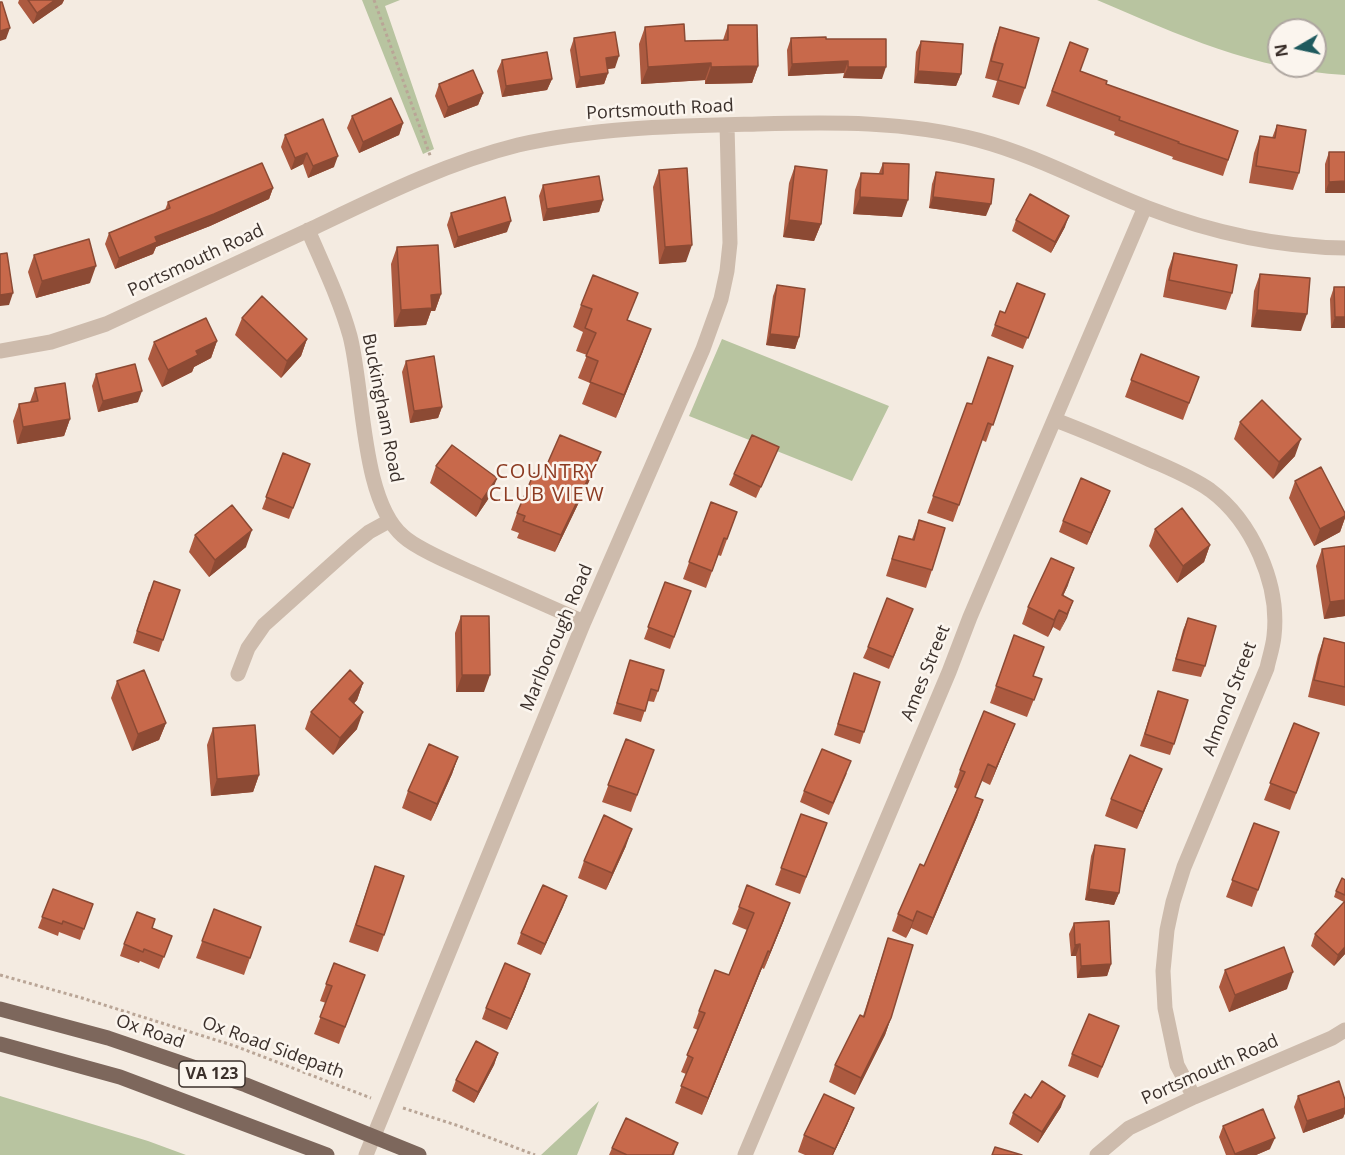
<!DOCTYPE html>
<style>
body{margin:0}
#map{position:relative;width:1345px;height:1155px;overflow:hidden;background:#f4ebe1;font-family:"Open Sans",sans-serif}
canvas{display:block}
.north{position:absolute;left:1267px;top:18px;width:60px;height:60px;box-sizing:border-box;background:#fbf5ee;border:2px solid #aea6a0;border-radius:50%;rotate:261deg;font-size:16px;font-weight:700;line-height:24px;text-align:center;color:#3b302b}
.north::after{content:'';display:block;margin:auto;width:21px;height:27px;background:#1f5a5e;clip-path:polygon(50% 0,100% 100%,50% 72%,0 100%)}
</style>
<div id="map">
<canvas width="1345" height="1155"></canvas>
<div class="north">N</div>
</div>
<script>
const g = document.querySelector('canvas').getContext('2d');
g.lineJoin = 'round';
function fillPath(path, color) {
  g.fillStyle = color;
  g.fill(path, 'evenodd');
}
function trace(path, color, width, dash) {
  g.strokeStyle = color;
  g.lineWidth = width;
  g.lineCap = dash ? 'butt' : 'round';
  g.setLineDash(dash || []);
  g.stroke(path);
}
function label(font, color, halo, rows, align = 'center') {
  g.font = font + ' "Open Sans",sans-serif';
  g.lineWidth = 5;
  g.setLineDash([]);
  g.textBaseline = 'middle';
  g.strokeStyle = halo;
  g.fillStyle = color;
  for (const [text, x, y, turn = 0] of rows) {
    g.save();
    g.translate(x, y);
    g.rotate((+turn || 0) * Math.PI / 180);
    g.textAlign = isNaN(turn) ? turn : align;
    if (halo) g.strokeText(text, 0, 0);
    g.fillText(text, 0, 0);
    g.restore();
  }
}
fillPath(new Path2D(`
 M362,0H400L385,6L434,149L423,154Z
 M1097,0H1345V75C1255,70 1179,35 1097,0ZM1279,30H1315V66H1279Z
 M722,339L889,406L852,481L689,416Z
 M0,1096L148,1141L186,1155H0Z
 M599,1101L577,1155H541Z`), '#b8c4a0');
trace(new Path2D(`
 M374,0L431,158
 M0,975L82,998L235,1046L371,1098
 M403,1108L459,1126L535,1155`), '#b9a596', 3, [3, 3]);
trace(new Path2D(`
 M308,230C323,265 340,300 350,336C364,390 361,500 403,536C417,549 453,564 471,572C509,589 546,605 584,622
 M0,351L51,342L106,324C175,292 244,260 313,228C380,196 446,163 518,145C597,127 678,126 758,124C833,122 906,121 978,140C1038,156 1091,186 1148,208C1210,232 1278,247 1345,248
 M1055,420C1085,431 1114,444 1144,457C1166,467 1190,476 1210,490C1252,521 1280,584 1274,636C1273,647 1269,658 1267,668L1184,867L1173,902L1167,930L1163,971L1165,1008L1177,1065L1194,1097
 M238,674L248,648L264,625L352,546L369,532L389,521
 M366,1155L584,622L703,349L721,299L727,271L730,243L727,125
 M745,1155L949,672L970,617L1145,207
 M1097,1155L1129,1128L1194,1097L1332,1038L1345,1030`), '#cdbbac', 15);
trace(new Path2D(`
 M0,1009L108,1038L246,1085L419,1155
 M0,1044L120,1077L327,1155`), '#7d675c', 15);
fillPath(new Path2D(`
 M19,0H64L62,4L33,24L18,3Z
 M728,25L758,66L752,83L705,84V80L641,84L639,44L645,27L685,41L723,40Z
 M1000,27L1025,88L1019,105L992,97L997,81L985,78L994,44Z
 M574,38L615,68L607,69L608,73L604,84L576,88L570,50Z
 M791,38L826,39L882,79L843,78L844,73L788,76L787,50Z
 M921,41L961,74L956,86L914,83L916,52Z
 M1070,42L1080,71L1106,84L1238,131L1223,176L1172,159L1173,157L1114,135L1115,132L1046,106Z
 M502,60L552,79L547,90L502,97L497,71Z
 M439,84L483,93L478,105L444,118L435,96Z
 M352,116L403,123L399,135L359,153L347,128Z
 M1277,125L1299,173L1293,190L1249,183L1254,153L1260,136L1272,138Z
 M285,135L334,167L308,178L303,164L291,170L281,147Z
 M1329,152H1345L1325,193V164Z
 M883,163L902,217L853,214L855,190L861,173H879Z
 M795,166L821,224L814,241L783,237L789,183Z
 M659,170L686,262L659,264L653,187Z
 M936,172L986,216L929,208L932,184Z
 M543,185L603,200L599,212L543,221L539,196Z
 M273,188L269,199L210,226L156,247L153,254L115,269L105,244L109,233L165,210L168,202Z
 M451,213L507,232L454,248L447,225Z
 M1016,220L1065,227L1051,253L1012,231Z
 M397,247L441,294L435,311H431L426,325L394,327L391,264Z
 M1174,253L1232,293L1226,310L1163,297L1168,270Z
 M34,255L90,283L36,298L28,272Z
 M1260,274L1301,331L1251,327L1254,291Z
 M777,285L799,337L795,349L766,345L773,296Z
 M1334,287L1345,328H1331L1330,299Z
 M1045,294L1023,349L991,336L1000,311L1005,313Z
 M581,305L628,320L643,351L616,418L582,404L590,383L578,378L587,355L576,351L583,332L573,327Z
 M242,318L307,339L301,356L281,378L235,335Z
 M217,341L211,358L194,367L192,372L162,387L148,359L154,342Z
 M1141,354L1199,377L1183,420L1125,397Z
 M406,361L442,407L438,418L410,423L402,372Z
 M1013,366L986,442L982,440L953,522L927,513L967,403L971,404Z
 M96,374L138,402L98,412L92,386Z
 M35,388L70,419L64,436L17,444L13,421L19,404L30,402Z
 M1240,422L1295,456L1273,479L1234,439Z
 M283,453L310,464L289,519L262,509Z
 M774,458L756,498L729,485L734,474Z
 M436,466L491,495L476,517L430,483Z
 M595,469L555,552L517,538L519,533L511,530L517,513L542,476Z
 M1295,481L1345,513V518L1340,532L1314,546L1289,498Z
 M1110,491L1087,545L1059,532L1063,521Z
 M711,502L737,512L721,556L718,555L706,588L683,579Z
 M919,520L932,570L926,588L886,576L899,536L912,539Z
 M1155,529L1210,545L1204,562L1177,583L1149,546Z
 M195,535L246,547L209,577L189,552Z
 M1345,546V616L1324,619L1316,566L1322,549Z
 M665,582L691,591L670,649L644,639Z
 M1068,585L1063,596L1073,601L1060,631L1053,627L1048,637L1022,624L1028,607Z
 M180,590L159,652L133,643L149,592Z
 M461,616L484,692H456L455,633Z
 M1188,618L1205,666L1201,677L1172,671L1183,630Z
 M909,620L889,669L863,658L868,647Z
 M1014,635L1033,676L1042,679L1027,717L990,703Z
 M1324,638L1345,643V706L1308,697L1318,655Z
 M630,660L658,691L654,702L648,701L641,722L613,714Z
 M854,673L864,732L860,744L834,735Z
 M117,681L166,723L159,740L132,751L111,698Z
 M363,683L357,700L354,703L357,729L333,755L305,729L311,712Z
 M1158,691L1174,744L1170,755L1140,746Z
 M1294,723L1319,733L1290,810L1264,800Z
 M1015,724L990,785L982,781L975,797L983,800L977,817L927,935L911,928L906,938L892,931L898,914L924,866L957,789L954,787L960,770Z
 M213,728L259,775L253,792L211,796L207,745Z
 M626,739L654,750L631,812L602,802Z
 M458,757L452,774L431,821L402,808L408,791Z
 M847,773L829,815L800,802L804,791Z
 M1155,786L1137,829L1105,816L1111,799Z
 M801,814L827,823L800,894L775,885Z
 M1254,823L1279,832L1252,907L1226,897Z
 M1095,845L1119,893L1114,905L1085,900L1091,856Z
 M626,846L606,890L578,878L584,861Z
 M375,866L384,935L378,952L349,942Z
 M1345,880V954L1334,966L1311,946L1315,934L1344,902L1334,897L1336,891Z
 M53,889L93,904L80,940L59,932L58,936L38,928Z
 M567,896L541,955L517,944L521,933Z
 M739,907L784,920L764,969L762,968L702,1115L675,1103L686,1074L681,1072L698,1030L693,1028L699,1011L729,975L747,930L732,924Z
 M214,909L261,927L244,975L196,958Z
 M1074,923L1111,964L1107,976L1077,978L1076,956H1071L1069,934Z
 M152,928L172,936L159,969L140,961L139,963L120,956L124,944Z
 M888,938L891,1018L885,1035L855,1095L829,1082L835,1065L863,1016Z
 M334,963L365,975L339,1044L314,1034L326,1003L320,1001Z
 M1225,970L1287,989L1229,1012L1219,987Z
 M526,986L507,1030L482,1019L486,1008Z
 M1119,1026L1098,1078L1068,1066L1072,1054Z
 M498,1053L494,1065L474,1103L452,1091L456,1080Z
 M1298,1096L1345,1100V1113L1343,1118L1303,1133L1294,1107Z
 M1031,1098L1061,1107L1038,1143L1009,1124L1013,1113Z
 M854,1108L847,1125L833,1155H805L798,1152L804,1135Z
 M1223,1126L1270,1149L1256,1155H1226L1219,1137Z
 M678,1143L674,1155H609L612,1148Z`), '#ac5a40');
fillPath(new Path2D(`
 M55,0H64L62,4L33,24L37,13Z
 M10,28L6,39L0,41V31Z
 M619,56L615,68L601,70L606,58Z
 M848,61L844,73L788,76L792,64Z
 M711,63L705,80L641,84L648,67Z
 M758,66L752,83L705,84L711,67Z
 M848,67H886L882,79L843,78Z
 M918,71L961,74L956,86L914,83Z
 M608,73L604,84L576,88L580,77Z
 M552,79L547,90L502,97L506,86Z
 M483,93L478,105L444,118L448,107Z
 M403,123L399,135L359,153L363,142Z
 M307,153L303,164L291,170L295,158Z
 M338,156L334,167L308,178L313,166Z
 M1345,181V193H1325L1329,182Z
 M273,188L269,199L210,226L156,247L153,254L115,269L119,258L155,237Z
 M860,197L908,200L902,217L853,214Z
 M933,197L991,204L986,216L929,208Z
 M603,200L599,212L543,221L547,209Z
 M1069,216L1065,227L1051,253L1055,242Z
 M789,220L821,224L814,241L783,237Z
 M511,221L507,232L454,248L458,237Z
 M692,245L686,262L659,264L665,247Z
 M96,266L90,283L36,298L42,281Z
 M13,293L9,305L0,306V295Z
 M441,294L435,311H431L426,325L394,327L401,310L431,295Z
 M1257,310L1307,314L1301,331L1251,327Z
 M1335,317H1345V328H1331Z
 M651,329L643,351L616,418L624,395Z
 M770,334L799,337L795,349L766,345Z
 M307,339L301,356L281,378L287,361Z
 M217,341L211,358L194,367L192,372L162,387L168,370L196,351Z
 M142,391L138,402L98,412L103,401Z
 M442,407L438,418L410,423L414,411Z
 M70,419L64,436L17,444L23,427Z
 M1301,439L1295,456L1273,479L1279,462Z
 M601,452L595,469L555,552L561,535Z
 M497,478L491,495L476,517L482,500Z
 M1110,491L1106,502L1087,545L1091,533Z
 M1345,516V518L1340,532L1314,546L1320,529Z
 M252,530L246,547L209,577L215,560Z
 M1210,545L1204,562L1177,583L1183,566Z
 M1074,568L1068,585L1055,613L1062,595Z
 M1345,600V616L1324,619L1330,602Z
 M1073,601L1067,618L1060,631L1067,614Z
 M1059,610L1053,627L1048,637L1054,620Z
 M462,675H490L484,692H456Z
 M363,683L357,700L343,716L349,699Z
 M363,712L357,729L333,755L340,738Z
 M166,723L159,740L132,751L138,734Z
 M1015,724L1008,741L990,785L996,768Z
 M458,757L452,774L431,821L437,804Z
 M1162,769L1155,786L1137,829L1143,812Z
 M259,775L253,792L211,796L217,779Z
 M983,800L977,817L927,935L933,918Z
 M632,829L626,846L606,890L612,873Z
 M1089,889L1119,893L1114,905L1085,900Z
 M567,896L563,907L541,955L545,944Z
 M790,903L784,920L764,969L770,952Z
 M917,911L911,928L906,938L913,921Z
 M1080,944L1076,956H1071L1075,945Z
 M1345,947V954L1334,966L1338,955Z
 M768,951L762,968L702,1115L708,1098Z
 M1111,964L1107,976L1077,978L1081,966Z
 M1293,972L1287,989L1229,1012L1235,995Z
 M530,974L526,986L507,1030L511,1019Z
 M891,1018L885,1035L855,1095L861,1078Z
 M498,1053L494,1065L474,1103L478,1092Z
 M1065,1096L1061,1107L1038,1143L1042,1132Z
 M854,1108L847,1125L833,1155H832Z
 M1345,1108V1113L1343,1118L1303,1133L1307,1121Z
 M1275,1138L1270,1149L1256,1155H1234Z`), '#8c4a34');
const building = new Path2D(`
 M28,0H55L37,13Z
 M0,2H2L10,28L0,31Z
 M684,24L685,41L728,40V25H757L758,66L711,67V63L648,67L645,27Z
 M1000,27L1039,38L1025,88L998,80L1003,64L991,61Z
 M615,32L619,56L606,58L608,73L580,77L574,38Z
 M826,37V39H886V67H848V61L792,64L791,38Z
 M921,41L963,44L961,74L918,71Z
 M1070,42L1088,49L1080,71L1107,81L1106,84L1238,131L1228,160L1178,143L1179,142L1119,120L1120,117L1052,91Z
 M547,52L552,79L506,86L502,60Z
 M473,70L483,93L448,107L439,84Z
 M391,98L403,123L363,142L352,116Z
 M323,119L338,156L313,166L307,153L295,158L285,135Z
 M1277,125L1306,130L1299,173L1256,166L1260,136L1275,138Z
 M1329,152H1345V181L1329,182Z
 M262,163L273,188L214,214L155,237L157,242L119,258L109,233L170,208L168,202Z
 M883,163L909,164L908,200L860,197L861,173L883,174Z
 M795,166L827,170L821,224L789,220Z
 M687,168L692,245L665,247L659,170Z
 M936,172L994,179L991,204L933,197Z
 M599,176L603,200L547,209L543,185Z
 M1030,194L1069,216L1055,242L1016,220Z
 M505,197L511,221L458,237L451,213Z
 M89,239L96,266L42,281L34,255Z
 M438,245L441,294L431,295L432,308L401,310L397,247Z
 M7,253L13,293L0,295V254Z
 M1174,253L1237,265L1232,293L1169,280Z
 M1260,274L1310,278L1307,314L1257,310Z
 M593,275L638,293L627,320L651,329L624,395L590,382L598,361L586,356L596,333L585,328L592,309L581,305Z
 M1017,283L1045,294L1028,338L995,325L1000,311L1005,313Z
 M777,285L805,289L799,337L770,334Z
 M1334,287H1345V317H1335Z
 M262,296L307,339L287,361L242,318Z
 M206,318L217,341L196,351L198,355L168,370L154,342Z
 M1141,354L1199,377L1189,403L1131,380Z
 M434,356L442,407L414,411L406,361Z
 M988,357L1013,366L993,425L988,423L959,505L933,496L967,403L972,404Z
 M135,364L142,391L103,401L96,374Z
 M65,383L70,419L23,427L19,404L38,401L35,388Z
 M1262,400L1301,439L1279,462L1240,422Z
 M560,435L601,452L561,535L523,521L525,516L517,513L534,473L542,476Z
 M752,435L779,447L761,487L734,474Z
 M452,445L497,478L482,500L436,466Z
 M283,453L310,464L293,508L266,497Z
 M1321,467L1345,513V516L1320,529L1295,481Z
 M1081,478L1110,491L1091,533L1063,521Z
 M711,502L737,512L727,539L724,538L712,571L689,562Z
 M232,505L252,530L215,560L195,535Z
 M1182,508L1210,545L1183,566L1155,529Z
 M919,520L945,528L932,570L892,559L899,536L914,540Z
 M1345,546V600L1330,602L1322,549Z
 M1051,558L1074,568L1062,595L1073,601L1067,614L1059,610L1054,620L1028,607Z
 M154,581L180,590L163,640L137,631Z
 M665,582L691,591L674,637L648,627Z
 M887,598L913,609L893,657L868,647Z
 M461,616H489L490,675H462Z
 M1188,618L1216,626L1205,666L1176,659Z
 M1014,635L1044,647L1033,676L1042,679L1034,700L996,686Z
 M1324,638L1345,643V687L1314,680Z
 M630,660L664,670L658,691L651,689L645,711L617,703Z
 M144,670L166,723L138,734L117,681Z
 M350,670L363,683L349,699L363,712L340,738L311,712Z
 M854,673L880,682L864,732L838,724Z
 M1158,691L1188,700L1174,744L1145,734Z
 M984,711L1015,724L996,768L988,764L975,797L983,800L933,918L917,911L913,921L898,914L920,864L924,866L965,772L960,770Z
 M1294,723L1319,733L1296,793L1270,783Z
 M255,725L259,775L217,779L213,728Z
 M626,739L654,750L637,795L608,785Z
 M429,744L458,757L437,804L408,791Z
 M822,749L851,761L833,803L804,791Z
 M1130,755L1162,769L1143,812L1111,799Z
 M801,814L827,823L806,877L781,868Z
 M604,815L632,829L612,873L584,861Z
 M1254,823L1279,832L1258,890L1232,880Z
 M1095,845L1125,849L1119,893L1089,889Z
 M375,866L404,876L384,935L356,925Z
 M1342,878L1345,880V895L1336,891Z
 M543,885L567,896L545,944L521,933Z
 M747,885L790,903L770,952L768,951L708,1098L681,1086L693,1058L687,1055L705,1013L699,1011L715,970L729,975L754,913L739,907Z
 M53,889L93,904L84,929L63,921L62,924L42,917Z
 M1345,901V947L1338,955L1315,934Z
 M214,909L261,927L250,958L202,941Z
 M137,912L155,919L152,928L172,936L164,957L144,949L143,952L124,944Z
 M1109,921L1111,964L1081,966L1080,944L1075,945L1074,923Z
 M888,938L913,945L891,1018L861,1078L835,1065L860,1015L864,1017Z
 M1284,947L1293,972L1235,995L1225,970Z
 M334,963L365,975L345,1027L320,1017L332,986L326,984Z
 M505,963L530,974L511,1019L486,1008Z
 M1089,1014L1119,1026L1102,1067L1072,1054Z
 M476,1041L498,1053L478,1092L456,1080Z
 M1042,1081L1065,1096L1042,1132L1013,1113L1025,1094L1031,1098Z
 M1339,1081L1345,1100V1108L1307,1121L1298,1096Z
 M824,1094L854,1108L835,1149L804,1135Z
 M1263,1109L1275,1138L1235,1154L1223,1126Z
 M626,1118L678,1143L672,1155H627L612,1148Z
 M995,1147L1022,1155H992Z`);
fillPath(building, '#c8694b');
trace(building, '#8c4a34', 1.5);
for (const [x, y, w] of [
 [212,1074,66]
]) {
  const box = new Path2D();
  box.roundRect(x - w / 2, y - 13, w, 26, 4.5);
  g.fillStyle = '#fbf5ee';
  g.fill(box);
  trace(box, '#3b302b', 1.5);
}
label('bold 16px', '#3b302b', null, [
 ["VA 123",212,1074]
]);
label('18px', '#3b302b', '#fbf5ee', [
 ["Portsmouth Road",660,110,-3],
 ["Portsmouth Road",196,261,-25],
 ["Buckingham Road",382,408,79],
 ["Marlborough Road",557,638,-67],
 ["Ames Street",926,673,-68],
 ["Almond Street",1230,699,-69],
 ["Ox Road",150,1032,19],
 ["Ox Road Sidepath",273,1048,20],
 ["Portsmouth Road",1210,1070,-24]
]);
g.letterSpacing = '1.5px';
label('20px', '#8c3b22', '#fbf5ee', [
 ["COUNTRY",547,472],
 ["CLUB VIEW",547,495]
]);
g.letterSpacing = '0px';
</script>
